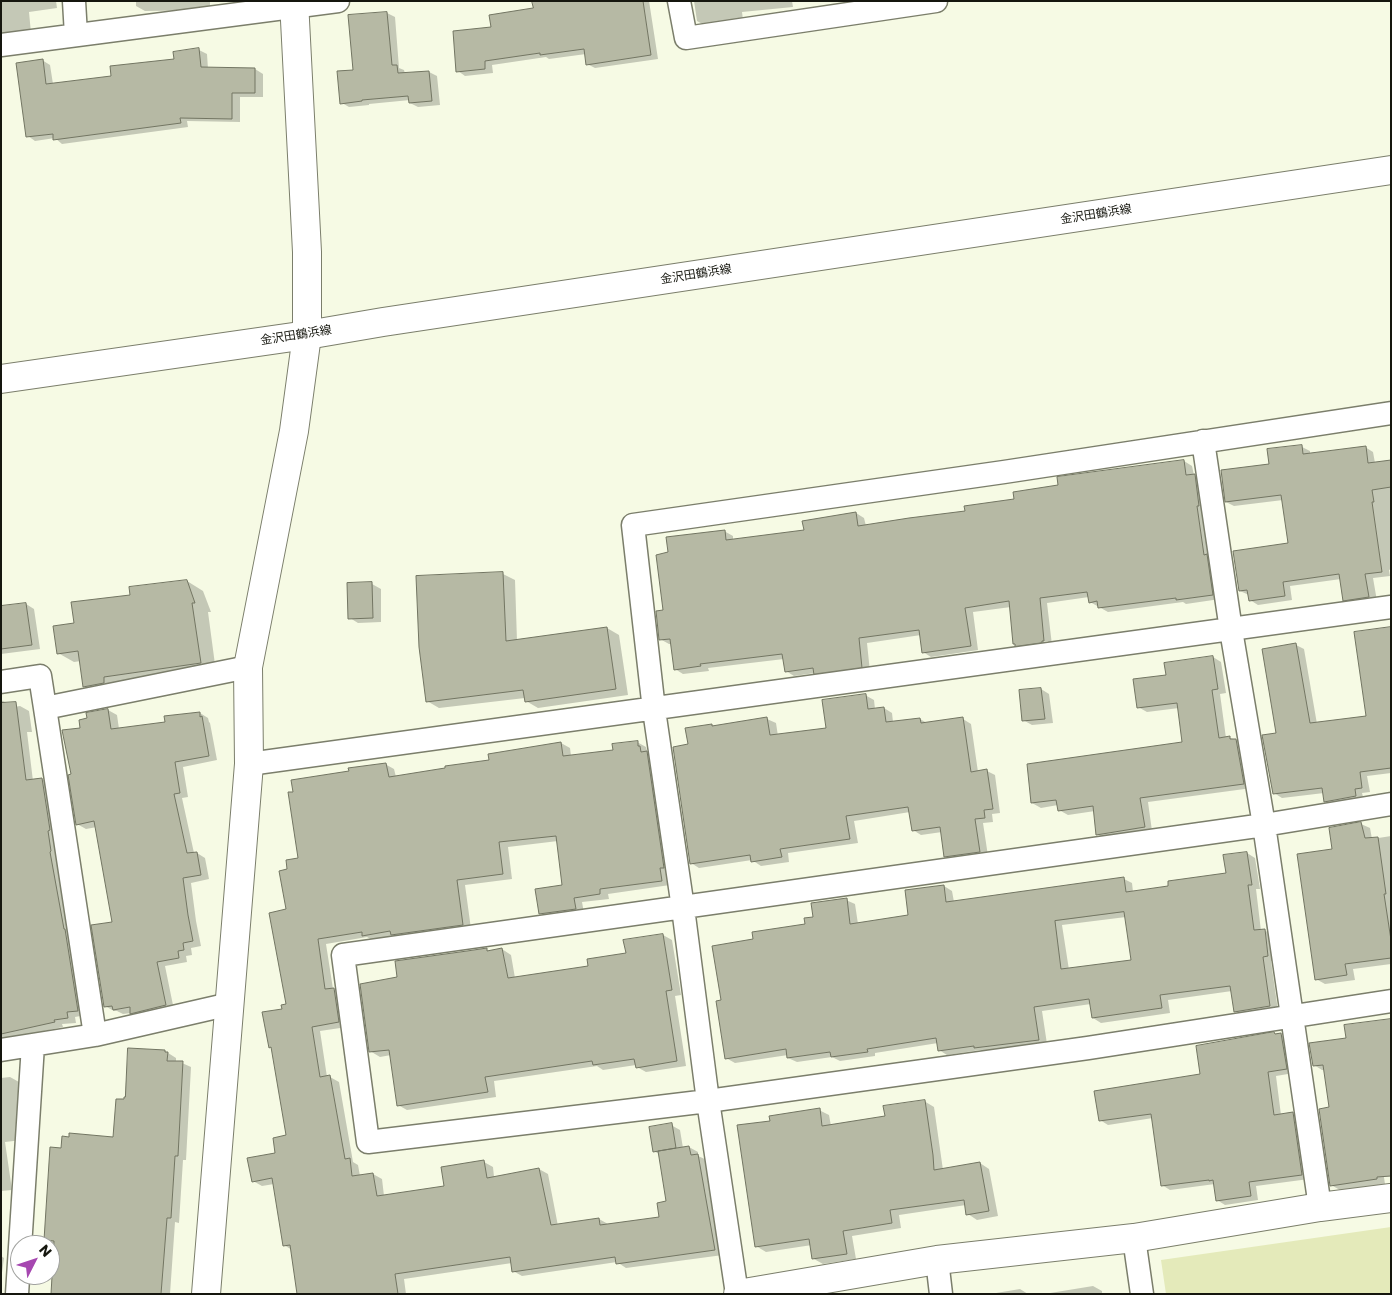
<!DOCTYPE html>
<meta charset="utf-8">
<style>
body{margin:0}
#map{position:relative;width:1392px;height:1295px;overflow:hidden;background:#f6fae4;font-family:Poppins,sans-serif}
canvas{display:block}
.frame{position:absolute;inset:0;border:2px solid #15160e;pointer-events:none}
.north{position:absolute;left:10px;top:1235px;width:50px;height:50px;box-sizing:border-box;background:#fff;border:1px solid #a1a29f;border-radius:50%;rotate:49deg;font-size:14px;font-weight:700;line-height:20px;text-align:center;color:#15160e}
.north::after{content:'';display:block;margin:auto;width:18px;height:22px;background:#a647b0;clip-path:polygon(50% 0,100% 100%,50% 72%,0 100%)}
</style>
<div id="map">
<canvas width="1392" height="1295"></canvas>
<div class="frame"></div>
<div class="north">N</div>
</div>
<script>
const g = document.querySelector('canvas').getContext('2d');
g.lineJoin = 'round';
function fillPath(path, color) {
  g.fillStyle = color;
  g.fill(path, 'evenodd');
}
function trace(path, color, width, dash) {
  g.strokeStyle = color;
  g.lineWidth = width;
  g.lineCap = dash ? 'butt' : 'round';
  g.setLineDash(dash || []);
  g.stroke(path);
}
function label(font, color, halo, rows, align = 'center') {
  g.font = font + ' Poppins,"Noto Sans JP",sans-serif';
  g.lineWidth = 5;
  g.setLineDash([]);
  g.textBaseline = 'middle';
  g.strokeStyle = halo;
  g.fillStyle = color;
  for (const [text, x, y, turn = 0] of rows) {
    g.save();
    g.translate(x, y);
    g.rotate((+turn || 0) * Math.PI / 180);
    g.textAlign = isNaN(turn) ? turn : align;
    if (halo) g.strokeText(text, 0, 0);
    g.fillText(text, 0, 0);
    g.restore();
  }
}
fillPath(new Path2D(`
 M1391,1227V1294H1166L1161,1260Z`), '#e4eaba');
fillPath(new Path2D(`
 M1,1H56L57,8L29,12L31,33L1,39Z
 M136,1H210V10L145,11L136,6Z
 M572,1H649L658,59L595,68L587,64L586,54L549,59L546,57L492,65L493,73L465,76L458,71L492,29L534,9Z
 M694,1H792L793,7L742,12L743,20L706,26L697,21Z
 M387,13L395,17L399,68L404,70L405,74L429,72L437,76L440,105L418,107L410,103V100L369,104V105L349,107L342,103L354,71Z
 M199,50L207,54L208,69H255L263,74V97H240V122L187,121L188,127L62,144L55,138L35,141L28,136L42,60L50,65L53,84L112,77L175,60Z
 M1302,447L1310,451V455L1365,447L1373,452L1375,463L1391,461V569L1389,570L1390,576L1373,578L1377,601L1352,604L1344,600L1341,579L1290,586L1292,600L1258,605L1250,600L1249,595L1240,591L1289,544L1283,500L1234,506L1226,502L1270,465Z
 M1184,461L1192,466L1194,475L1203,480L1220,599L1186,604L1183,602L1108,612L1090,602L1089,597L1047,603L1052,645L1025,651L1017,646L1011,607L973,612L978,650L931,657L923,652L921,635L867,643L870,672L824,679L815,673L794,676L786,671L784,659L708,668L709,671L683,674L675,669L672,644H669L660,639L670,553L724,531L733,536V540L805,531L856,513L864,518L866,526L966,512L1015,500L1059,486ZM1048,641L1049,644L1021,647V645Z
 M503,574L515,580L517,641L607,628L619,635L628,695L538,708L526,701L525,698L439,708L427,701Z
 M187,581L203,591L211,612H208L216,672L101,696L84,686L81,661L74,662L58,653L75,624Z
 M372,584L381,589V622L358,623L350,618Z
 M26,604L34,609L40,649L1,654V607Z
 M1391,629V773L1367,776L1370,792L1362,793L1364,801L1333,806L1325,801L1324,793L1282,798L1274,793L1277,734L1296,645L1304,649L1317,724L1367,717Z
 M1213,657L1221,662L1226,693L1220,694L1226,738H1230L1236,740L1244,745L1252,788L1148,802L1152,831L1105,839L1097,834L1095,811L1068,815L1059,810L1058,805L1041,808L1032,803L1184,743L1179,708L1147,712L1138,707L1167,676Z
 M1041,689L1049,694L1053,723L1032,725L1023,720Z
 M865,695L874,700L875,709L884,708L892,713L893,722L920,719L927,723L963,719L971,724L978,772L987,771L995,775L1000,813L992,814L993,822L983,823L988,856L953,861L945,856L942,832L921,835L913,830L910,812L854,821L858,843L788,853L789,862L761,866L752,860L699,868L691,863L690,745L712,725L715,727L767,719L776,723L778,736L827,729Z
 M1,700L14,707L20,706L29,711L32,732H27L33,781L42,779L51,784L86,1015L75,1017L76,1023L62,1024L63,1027L1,1040Z
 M108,710L117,715L119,729L166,723L200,713L208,718L209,722L210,723L217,760L183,767L188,797L182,798L194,853H197L205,858L209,879L191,883L196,921L201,946L191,948L192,955L186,956L187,962L165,966L174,1010L140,1018L131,1013L123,1014L117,1011H114L105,1006L113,923L97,827L86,829L77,824L73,775L82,729Z
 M637,742L646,747L647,751L649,752L670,885L608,894L609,899L582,902L584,913L549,918L540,913L563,886L558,841L508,847L512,879L465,885L471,929L401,939L395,936L372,940L367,937L326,944L333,989L343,994L347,1027L320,1031L327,1077H330L339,1082L353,1162L358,1165L360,1176L373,1174L382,1179L384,1196L446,1187L484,1162L493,1167L494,1177L539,1169L548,1174L558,1226L599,1219L608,1224L660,1218L668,1202L659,1154L654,1151L671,1125L680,1130L683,1148L689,1147L698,1152V1156L707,1160L723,1255L626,1268L617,1262L522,1276L513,1271L512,1263L404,1279L406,1294H299L292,1250L284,1245L274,1184L262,1186L253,1181L277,1154L288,1136L273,1048L270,1047L283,1010L288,1005L287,910L289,870L299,859L350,772L385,764L394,769L396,777L491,761L561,743L570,748L571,756L614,751Z
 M1361,824L1370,828L1372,839L1391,836V964L1353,969L1355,980L1325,984L1316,979L1334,850Z
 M1247,853L1255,858L1260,889H1256L1261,931L1264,930L1273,935L1276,961H1271L1278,1011L1244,1016L1235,1011L1232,991L1168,1000L1170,1013L1101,1023L1093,1018L1091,1004L1042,1011L1047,1044L984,1052L980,1050L947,1055L939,1050L938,1043L875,1053V1056L840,1061L832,1057L797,1062L788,1058V1055L735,1063L726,1058L722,1001L755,940L807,925L814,918L846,900L855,904L858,924L909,916L944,886L952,891L954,902L1124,879L1132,883L1133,892L1170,887L1227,874ZM1126,917L1132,961L1069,970L1062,925Z
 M663,935L672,940L681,995L675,996L686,1066L646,1072L637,1067L636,1065L603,1070L597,1066L494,1081L496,1097L407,1110L398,1105L391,1055L380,1057L370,1051L399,978L487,950L490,952L502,949L511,955L515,978L589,967L627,954Z
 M1277,1035H1281L1289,1039L1294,1073L1276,1076L1281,1115L1293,1114L1300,1118L1309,1179L1256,1186L1258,1200L1225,1205L1217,1200L1215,1184L1170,1190L1162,1185L1153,1118L1108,1125L1100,1120L1201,1075Z
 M1348,1039L1380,1151L1385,1184L1340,1190L1331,1185L1330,1108L1325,1070H1322L1314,1065Z
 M165,1051L176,1058V1062L182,1063L191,1067L186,1160H183L179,1223L175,1222L170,1294H52L55,1244L45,1239L62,1149L114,1138L125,1100Z
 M10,1077L19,1082L22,1105H17L22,1140L5,1142L12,1190L1,1191V1078Z
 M924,1101L934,1107L943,1170L980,1163L989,1169L998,1216L977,1220L968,1214L966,1205L899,1215L901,1228L852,1236L856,1259L823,1264L814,1259L812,1245L766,1252L756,1246L771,1122L819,1110L829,1115L831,1126L886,1117Z
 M1,1256L4,1258L1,1280Z
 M1093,1286L1102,1291V1294H1044Z
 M1020,1289L1028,1294H990Z`), '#0003');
const building = new Path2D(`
 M532,1H643L651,55L586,65L584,49L540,55V53L485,61V69L456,72L453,31L491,27L489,15L533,8Z
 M387,12L392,65H397L398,73L429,71L432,101L409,103L408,96L362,100V101L340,104L337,71L353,70L348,15Z
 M199,48L201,67L255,68V93H232V119L180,118L181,123L53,140V134L26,137L16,63L43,59L46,84L111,76L110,66L174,59L173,52Z
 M1302,445L1303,454L1366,446L1368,463L1391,460V487L1372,490L1374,502H1372L1382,572L1365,574L1369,597L1343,601L1339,574L1283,582L1285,596L1249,601L1247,590L1239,591L1233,551L1288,543L1281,495L1225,502L1221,470L1269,464L1267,449Z
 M1184,460L1186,475L1195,474L1199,506H1197L1204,555L1207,554L1213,595L1176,600V598L1098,608L1097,601L1089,603L1087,592L1040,598L1044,641H1042V643L1015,647V644H1013L1009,601L965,608L971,646L922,653L919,630L859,638L862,668L814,675L813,668L785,672L782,654L700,664L701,666L674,670L670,639L659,640L656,611L663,610L656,555L668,552L666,537L725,530L726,540L804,530L802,521L856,512L858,526L909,518L965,511L964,506L1014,499L1013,492L1058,485L1057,477Z
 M503,572L506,641L607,627L616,689L525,702L523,690L426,702L419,647L416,576Z
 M187,580L195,603H192L201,663L104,677V683L83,687L78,651L57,654L53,626L74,623L71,602L130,595L129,587Z
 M372,582L373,618L348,619L347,583Z
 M26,603L32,645L1,649V606Z
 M1391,627V768L1360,772L1362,788L1355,789L1356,796L1324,802L1322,788L1273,794L1262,735L1276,733L1262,649L1296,643L1310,723L1366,716L1354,632Z
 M1213,656L1218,689L1212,690L1219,738L1230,736V739H1236L1244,784L1140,798L1145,827L1096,835L1093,806L1058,811L1056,800L1031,803L1027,764L1182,742L1177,703L1137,708L1133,679L1166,675L1164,663Z
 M1041,688L1045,719L1022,721L1019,690Z
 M866,694L868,709L884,707L886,722L920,718L921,723L963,717L971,772L987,769L993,809L984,810L985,818L975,819L980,852L944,857L940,827L912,831L908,807L846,816L850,839L780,849L782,857L751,862L750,855L690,864L673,747L688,744L685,728L712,724V726L767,717L770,735L826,728L822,700Z
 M16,702L26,780L42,778L50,830L48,831L51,851L50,852L64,929H65L78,1011L67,1012L68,1018L54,1020L55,1022L1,1034V703Z
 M108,709L111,729L165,722L164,716L200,712V717L202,716L209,756L175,762L180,793L174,794L187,853L197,852L201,875L183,878L188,915L193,941L183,943L184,950L178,951L179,958L157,962L166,1005L130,1014V1007L113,1010L112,1006L104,1007L91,925L112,922L94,821L76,825L68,775L71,774L62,730L80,728L79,720L87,718L86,713Z
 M638,741V746H640L641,752L647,751L664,868H660L662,881L600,889V894L574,898L576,909L539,914L535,889L562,885L556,836L499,842L503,874L457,880L463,925L391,935L390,931L362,936V932L318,939L325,989L334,988L339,1022L312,1027L320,1077L330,1075L345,1159L350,1158L352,1176L373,1173L377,1196L444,1186L441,1167L484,1160L487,1178L539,1168L551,1225L599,1218L600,1225L659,1217L657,1203L666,1201L658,1151L689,1146L691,1155L698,1154L715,1250L616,1264L615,1257L512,1272L510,1257L395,1274L398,1294H297L290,1245L283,1246L272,1178L252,1182L247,1158L275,1153L273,1138L286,1135L271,1047L269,1048L262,1012L282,1009L281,1005L286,1004L269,913L286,909L279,871L287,869L286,860L298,858L288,792H293L291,780L349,771L348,768L386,763L389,777L445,768V766L489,760L488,754L561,742L563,756L613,750L612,744Z
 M1361,822L1365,838L1378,837L1386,894H1384L1391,940V958L1345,964L1347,975L1315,980L1297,854L1332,849L1329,828Z
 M1247,852L1252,885H1248L1254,930L1265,929L1268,956L1263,957L1270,1006L1234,1012L1230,986L1160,995L1162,1008L1092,1018L1089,999L1034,1007L1039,1040L974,1048V1046L938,1051L936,1038L867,1049L868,1052L831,1057L830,1052L787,1058L786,1049L725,1059L716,1001L721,1000L712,946L753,939L752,932L805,924L804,918L813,917L811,903L847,898L850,924L908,915L905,890L944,885L946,902L1124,877L1126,892L1168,886V881L1226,873L1223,855ZM1124,912L1131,960L1061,969L1055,921Z
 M663,934L672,990L666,991L677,1061L636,1068L634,1059L593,1065L592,1061L485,1077L488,1092L397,1106L389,1050L369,1052L360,984L397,977L395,961L467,951L487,948V951L502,948L508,978L588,966L587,959L626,953L623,940Z
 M1391,1019V1176L1377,1177V1179L1330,1186L1319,1109L1329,1107L1323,1065L1313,1066L1309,1043L1346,1038L1344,1025Z
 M1274,1032L1275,1034L1281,1033L1287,1069L1268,1072L1274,1115L1293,1112L1302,1175L1249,1182L1251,1196L1216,1201L1213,1180L1209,1181V1180L1161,1186L1151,1114L1099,1121L1094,1091L1200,1074L1196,1046Z
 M128,1048L165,1050V1052H168L167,1061H183L178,1156H175L171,1218H167L161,1294H51L54,1241L44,1240L50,1147L61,1148L62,1136L69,1137V1133L113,1137L116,1099H124V1097H125Z
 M925,1100L933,1155L934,1170L980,1162L989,1211L966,1215L964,1200L890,1210L892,1223L843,1231L847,1254L812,1259L809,1239L755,1247L737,1125L770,1121L769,1116L820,1108L822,1126L885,1116L883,1106Z
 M672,1123L676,1148L653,1152L649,1127Z`);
fillPath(building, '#b6b9a4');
trace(building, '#727562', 1);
const street = new Path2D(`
 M74,1L76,35
 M679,1L686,38L936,1
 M1,45L338,1
 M1203,441L1231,630L1264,825L1320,1207
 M1,682L40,676L45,708L248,667
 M45,708L95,1035
 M249,764C630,713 1011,662 1391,607
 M1391,804L1264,825L343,955L368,1142L708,1101L1088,1048L1391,1001
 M1,1050L95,1035L230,1004
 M1134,1238L1142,1294
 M937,1260L941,1294
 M17,1294L33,1045
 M737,1294L708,1101L683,908L654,710L633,525L1004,472L1391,413`);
const secondary = new Path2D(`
 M206,1294L249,764L248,667L294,431L307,335V252L294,1
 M738,1294L937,1260L1134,1238L1320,1207L1391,1198`);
const primary = new Path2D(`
 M1,379L307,335L383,322L1391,170`);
trace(street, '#7b7e6b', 25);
trace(secondary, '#7b7e6b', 30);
trace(primary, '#7b7e6b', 30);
trace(street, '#fff', 22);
trace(secondary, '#fff', 28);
trace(primary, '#fff', 28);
label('12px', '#15160e', '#fff', [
 ["金沢田鶴浜線",1096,215,-9],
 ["金沢田鶴浜線",696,275,-9],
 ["金沢田鶴浜線",296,336,-9]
]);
</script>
